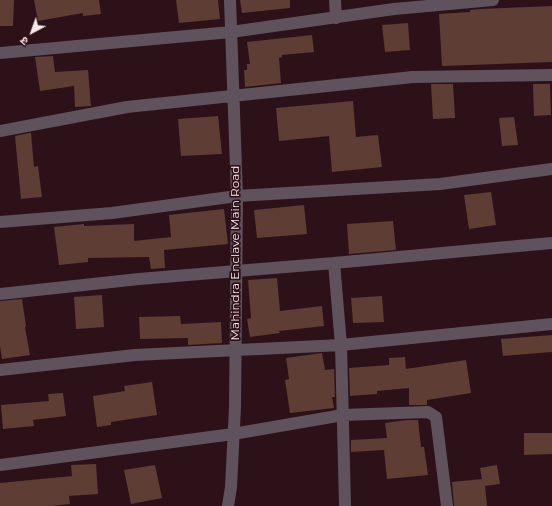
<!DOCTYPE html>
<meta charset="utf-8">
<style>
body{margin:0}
#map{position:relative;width:552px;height:506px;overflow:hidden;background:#2d1118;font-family:Montserrat,"Noto Sans Devanagari",sans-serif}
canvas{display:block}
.north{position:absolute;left:12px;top:12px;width:40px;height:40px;-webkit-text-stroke:3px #2d1118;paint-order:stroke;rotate:221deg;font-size:11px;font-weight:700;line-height:16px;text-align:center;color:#fde8ec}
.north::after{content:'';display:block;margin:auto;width:14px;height:18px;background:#fde8ec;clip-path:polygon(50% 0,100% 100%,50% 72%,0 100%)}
</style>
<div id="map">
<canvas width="552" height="506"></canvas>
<div class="north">उ</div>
</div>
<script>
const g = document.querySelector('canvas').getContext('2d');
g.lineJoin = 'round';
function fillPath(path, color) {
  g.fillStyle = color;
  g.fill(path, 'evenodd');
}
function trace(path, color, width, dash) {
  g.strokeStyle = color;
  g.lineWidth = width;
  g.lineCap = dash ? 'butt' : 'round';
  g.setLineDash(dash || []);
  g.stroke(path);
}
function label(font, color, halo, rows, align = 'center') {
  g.font = font + ' Montserrat,sans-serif';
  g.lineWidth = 3.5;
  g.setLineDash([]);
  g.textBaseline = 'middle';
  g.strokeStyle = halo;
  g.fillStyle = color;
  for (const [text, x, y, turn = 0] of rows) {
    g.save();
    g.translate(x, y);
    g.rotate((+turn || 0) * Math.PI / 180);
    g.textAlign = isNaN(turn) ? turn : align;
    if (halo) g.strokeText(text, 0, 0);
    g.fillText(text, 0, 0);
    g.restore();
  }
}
fillPath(new Path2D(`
 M0,0H14L13,26H0Z
 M34,0H99L101,14L83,16V13L38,21Z
 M176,0H218L220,19L179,23Z
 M240,0H290V8L242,13Z
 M552,6V62L442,66L439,14L470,12V10L480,9Z
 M408,23L410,50L385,52L382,25Z
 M312,35L314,52L282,55V57L279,58L281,83L245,87L244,70H247V64H250L247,42Z
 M53,56L55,72L88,70L91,106L75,107L74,86L40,91L35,57Z
 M431,84H453L455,118L433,119Z
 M533,84H550L551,115L534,116Z
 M353,101L356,137L378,135L382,167L332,172L329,136L279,141L276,108Z
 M218,116L222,154L181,156L178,119Z
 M514,117L518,145L502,146L499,118Z
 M29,133H31L34,167L38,166L42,197L21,199L15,136Z
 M491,192L496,225L469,229L464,195Z
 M304,205L307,234L257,238L254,210Z
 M224,209L228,244L164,250L165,268L151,269L149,257L88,258V262L59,265L54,227L84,224V226L134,224V241L171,237L169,215Z
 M393,221L396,250L349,254L347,224Z
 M277,278L280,311L322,306L324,326L279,331L280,333L250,337L247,319L251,318L248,280Z
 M102,295L104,327L76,329L74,297Z
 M382,296L384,322L353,323L351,298Z
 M22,299L26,326L25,327L30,355L2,359L0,346V301Z
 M180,316L181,324L221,322L222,343L188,345V338L140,339L139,317Z
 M552,335V352L503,356L501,339Z
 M322,353L325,370L334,369L335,397H332L334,408L290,413L285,380L289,379L286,358Z
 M405,357L406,369L466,360L471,393L427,400V405H409V388L377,391V394L350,396L349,368L389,365V358Z
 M152,382L157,415L111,422V425L97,427L93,396L125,391L124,386Z
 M63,393L66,416L33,420L34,426L3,429L1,405L49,401L48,394Z
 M407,420H418L421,447H424L428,475L387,479L384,450L351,452V440L387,438L385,423Z
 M524,433H552V454L524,455Z
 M96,464L98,494L69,496L70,504L51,506H0V483L72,476L71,465Z
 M155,465L162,498L131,504L124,470Z
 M497,465L500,484L485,486L487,506H454L452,482L482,479L480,468Z`), '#5d3d34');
trace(new Path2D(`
 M335,0L336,18
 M0,53L231,32L394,9L493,0
 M0,131L127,107L413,77L552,75
 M0,222L112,213L237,196L440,184L552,169
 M334,263L341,345L345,505
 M0,294L139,279L334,263L518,246L552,243
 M0,370L135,355L341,345L552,324
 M0,465L233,434L343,415L428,412L436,417L447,506
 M228,506L231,487L235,407L237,196L230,0`), '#5f525c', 12);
label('12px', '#fde8ec', '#2d1118', [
 ["Mahindra Enclave Main Road",235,253,-90]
]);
</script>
